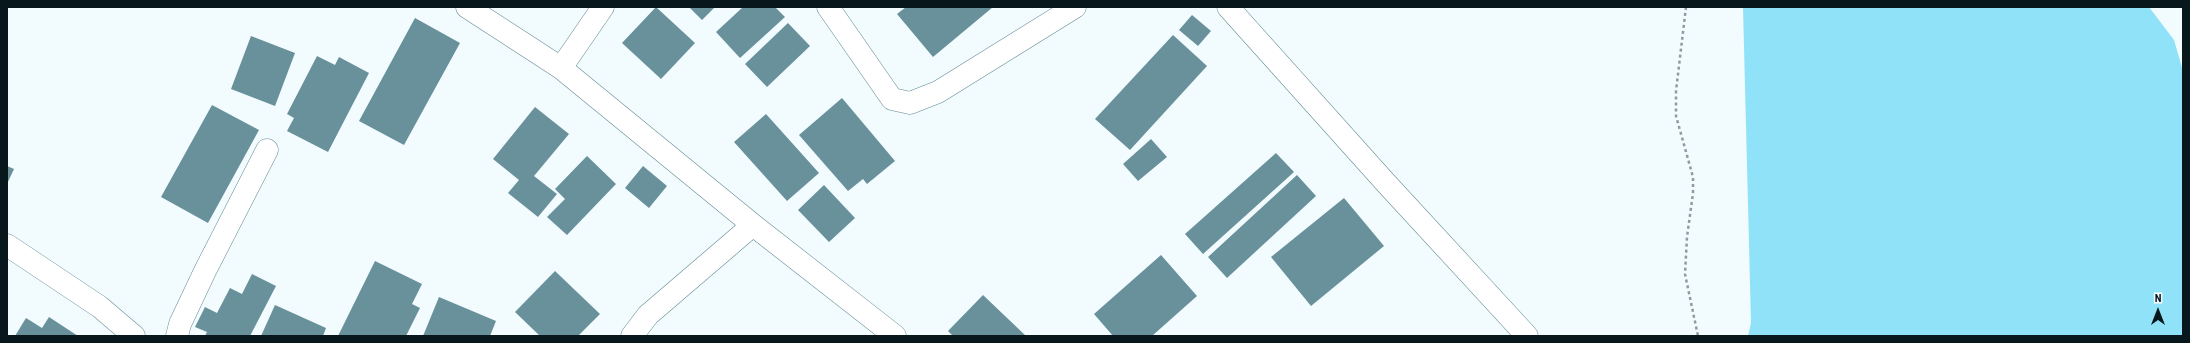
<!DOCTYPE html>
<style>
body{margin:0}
#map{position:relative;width:2190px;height:343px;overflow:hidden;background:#f2fbfd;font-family:"Roboto Condensed",sans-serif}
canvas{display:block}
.frame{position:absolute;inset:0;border:8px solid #07171b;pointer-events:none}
.north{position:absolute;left:2138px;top:291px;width:40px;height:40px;-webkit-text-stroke:3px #f2fbfd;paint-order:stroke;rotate:0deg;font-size:11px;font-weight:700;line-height:16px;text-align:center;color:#07171b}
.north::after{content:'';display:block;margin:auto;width:14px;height:18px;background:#07171b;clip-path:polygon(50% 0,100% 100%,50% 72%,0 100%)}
</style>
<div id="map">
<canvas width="2190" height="343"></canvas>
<div class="frame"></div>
<div class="north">N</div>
</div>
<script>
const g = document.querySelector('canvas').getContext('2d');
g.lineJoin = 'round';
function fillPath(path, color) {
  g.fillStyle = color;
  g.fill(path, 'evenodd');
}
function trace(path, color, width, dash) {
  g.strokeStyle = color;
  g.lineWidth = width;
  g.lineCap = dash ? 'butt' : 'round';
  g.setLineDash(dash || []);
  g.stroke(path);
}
fillPath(new Path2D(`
 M1743,7H2149L2174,40L2183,71V336H1748L1751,323Z`), '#8fe2f8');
fillPath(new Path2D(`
 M656,7L695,43L661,79L622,43Z
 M689,7H715L702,20Z
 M743,7H775L785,17L740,58L716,32Z
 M906,7H993L933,57L897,14Z
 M1192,15L1211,31L1198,46L1179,30Z
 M415,18L460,43L404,145L359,121Z
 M788,23L810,46L767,87L745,64Z
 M1173,35L1207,66L1130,150L1095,119Z
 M251,36L295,53L275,106L231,89Z
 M317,56L335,65L339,57L369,73L328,152L287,131L294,118L287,114Z
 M842,98L895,161L867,184L863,179L848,191L799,135Z
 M212,105L259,130L208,223L161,197Z
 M535,107L569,134L534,176L557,194L538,217L508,193L519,180L493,159Z
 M766,114L819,173L787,201L734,142Z
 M1151,139L1167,157L1138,181L1123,164Z
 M1276,153L1294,172L1203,254L1185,234Z
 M587,156L616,184L567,235L547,217L565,199L555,189Z
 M7,166L14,169L7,184Z
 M643,166L667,186L649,208L625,188Z
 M1297,175L1316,196L1227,278L1208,257Z
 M824,185L855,218L829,242L798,210Z
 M1344,198L1384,246L1311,306L1271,257Z
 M1161,255L1197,296L1152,336H1113L1094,314Z
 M375,261L422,284L412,304L420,308L406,336H338Z
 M555,271L600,314L578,336H540L515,312Z
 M252,274L276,286L250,336H205L207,332L195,327L205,307L217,313L230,288L242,294Z
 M983,295L1026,336H953L948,331Z
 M439,297L496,321L490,336H423Z
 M275,305L326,328L323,336H261Z
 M49,317L78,336H15L26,318L42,328Z`), '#69919b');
const minor = new Path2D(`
 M467,7L561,68L753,225L895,336
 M828,7L892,99L910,103L938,92L1075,7
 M1228,7L1385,182L1527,336
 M561,68L603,7
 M7,245L100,307L134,336
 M177,336L180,324L205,271L267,150
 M632,336L648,315L753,225`);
trace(minor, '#638a95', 23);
trace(new Path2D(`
 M1686,7L1676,91V116L1693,177V193L1687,237L1685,274L1698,336`), '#8f9b9e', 2.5, [3, 3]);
trace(minor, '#fff', 22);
</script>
